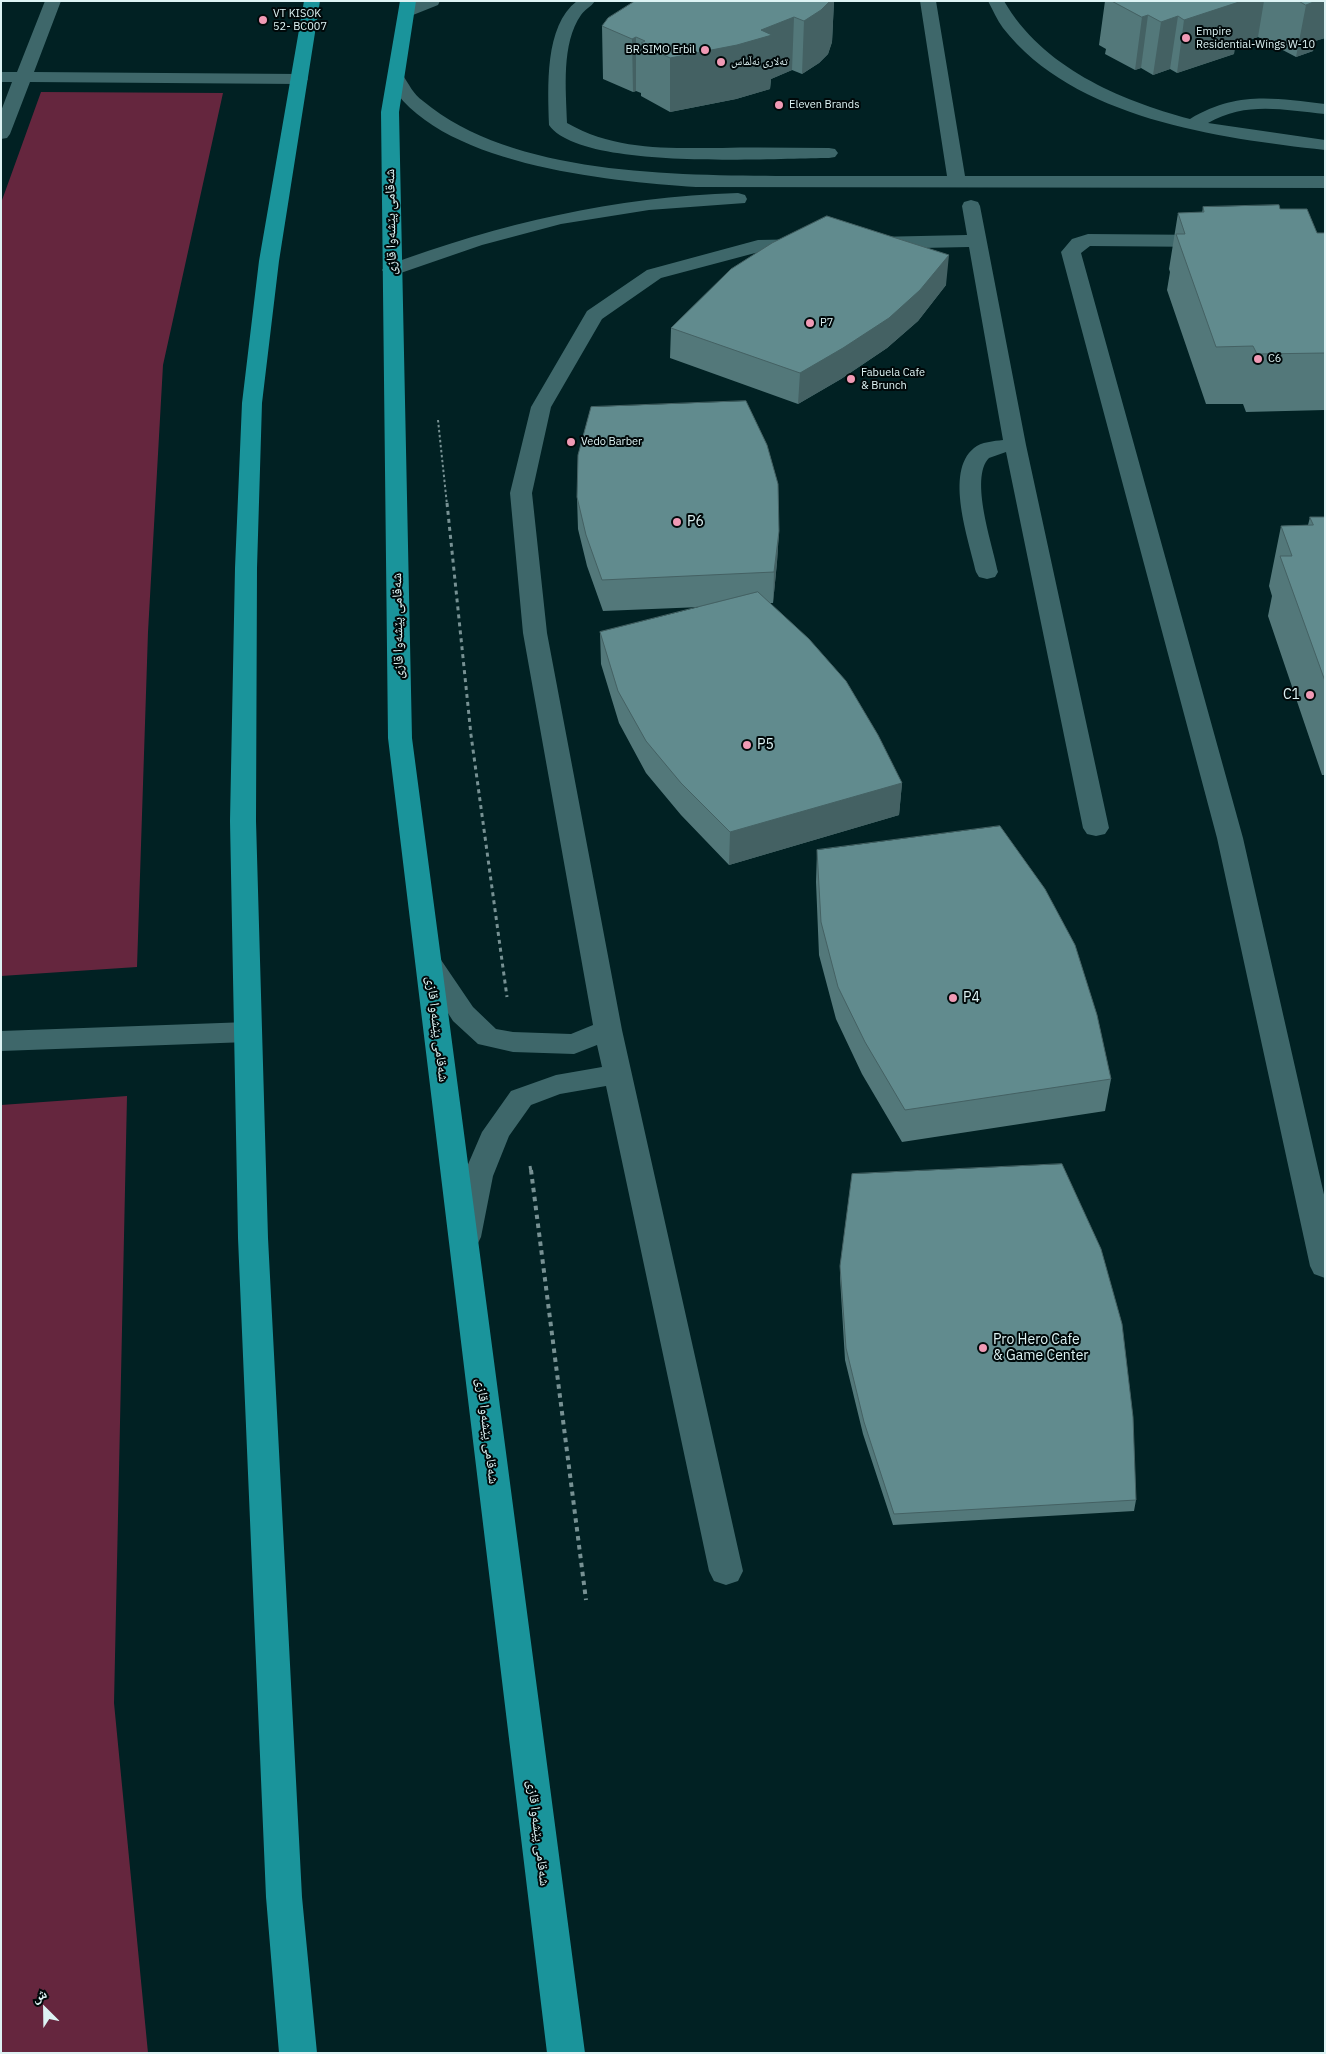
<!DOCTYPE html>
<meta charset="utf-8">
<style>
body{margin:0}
#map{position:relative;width:1326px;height:2054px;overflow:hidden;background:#012123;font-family:"IBM Plex Sans","Noto Naskh Arabic",sans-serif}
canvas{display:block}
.frame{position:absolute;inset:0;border:2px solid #ddf3f4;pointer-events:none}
.north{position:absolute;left:20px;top:1984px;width:50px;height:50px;-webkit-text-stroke:4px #00090a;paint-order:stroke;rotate:337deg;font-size:14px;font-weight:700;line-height:20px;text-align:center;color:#ddf3f4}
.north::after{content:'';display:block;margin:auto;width:18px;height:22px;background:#ddf3f4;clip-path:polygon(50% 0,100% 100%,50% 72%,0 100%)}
</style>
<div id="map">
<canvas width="1326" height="2054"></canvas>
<div class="frame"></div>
<div class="north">ش</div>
</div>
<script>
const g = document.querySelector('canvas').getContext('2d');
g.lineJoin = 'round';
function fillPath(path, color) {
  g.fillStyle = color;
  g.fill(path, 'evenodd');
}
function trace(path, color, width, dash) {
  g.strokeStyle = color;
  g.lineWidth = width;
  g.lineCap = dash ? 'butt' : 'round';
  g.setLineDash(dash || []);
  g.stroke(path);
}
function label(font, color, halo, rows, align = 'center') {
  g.font = font + ' "IBM Plex Sans","Noto Naskh Arabic",sans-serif';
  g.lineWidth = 4;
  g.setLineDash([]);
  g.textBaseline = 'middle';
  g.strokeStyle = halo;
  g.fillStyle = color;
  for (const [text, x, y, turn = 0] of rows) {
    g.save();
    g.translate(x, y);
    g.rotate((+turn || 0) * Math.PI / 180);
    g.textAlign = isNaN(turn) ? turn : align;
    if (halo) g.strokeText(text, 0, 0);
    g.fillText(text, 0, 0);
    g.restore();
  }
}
fillPath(new Path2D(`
 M41,92L223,93L163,365L148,632L137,967L1,976V203Z
 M127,1096L114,1703L148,2053H1V1105Z`), '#65263e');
trace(new Path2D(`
 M438,420L447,505`), '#779193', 2, [2.5, 2.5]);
trace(new Path2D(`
 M447,503L471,735L507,997
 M530,1166L531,1172`), '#779193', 3, [4, 4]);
trace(new Path2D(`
 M531,1170L586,1600`), '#779193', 4, [4.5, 4.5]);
fillPath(new Path2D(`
 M45,1H61L34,72L299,74L305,75L308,79L305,83L299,84L30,82L10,134L7,138L1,139V111L12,82H1V72H17Z
 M417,1H440L438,5L413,15H401L399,11L401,7Z
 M577,1H595C591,7 585,9 581,15C561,44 566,89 567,123C616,151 668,148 722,148C758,147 793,148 829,148L835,149L838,153L835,157L829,158C774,158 581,171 549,125C548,88 544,26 577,1Z
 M920,1H936L965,176H1325V188L696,187C608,181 432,165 387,78L390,74H402C409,84 413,94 423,101C513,176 675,175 787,176C841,176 894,176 947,176Z
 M988,1H1004C1042,67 1119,100 1190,119C1237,91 1273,98 1325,104V114C1284,110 1246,101 1208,123L1325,140V150C1218,138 1074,119 1003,28C997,20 993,10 988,1Z
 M738,193L745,195L747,199L745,203L649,210L561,224L482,245L392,276L385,274L382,270L385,266C502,223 613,197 738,193Z
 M971,200L978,202L980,206L1026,445L1109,828L1105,834L1096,836L1087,834L1083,828L1006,452L989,458C969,478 993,546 998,572L995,577L987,579L979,577L976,572C969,540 944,472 974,448C981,442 994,441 1003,440L969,247L874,249L867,247L864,243L867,239L874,237L967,235L962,206L964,202Z
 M1088,234L1211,235L1218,237L1221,241L1218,245L1211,247L1090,246L1081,253L1243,838L1325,1199V1278L1314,1274L1310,1266L1217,838L1061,252L1072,239Z
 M806,239L813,241L816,245L813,249L759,252L661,278L602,319L551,407L532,493L547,633L622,1030L743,1571L738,1581L726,1585L714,1581L709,1571L606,1086L560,1094L531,1105L509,1136L493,1176L481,1237L477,1245L466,1248L455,1245L451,1237L463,1176L482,1132L511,1091L556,1075L602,1067L597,1045L574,1054L513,1052L478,1044L453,1021L415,961L419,954L428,952L437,954L473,1007L496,1029L513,1032L571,1034L593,1025L523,633L510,493L531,407L587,311L647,270L758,240Z
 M248,1022L258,1025L262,1032L258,1039L248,1042L1,1051V1031Z`), '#3e676a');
fillPath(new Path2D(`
 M304,1H320L279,261L262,403L257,568L256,821L268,1238L302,1897L317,2053H279L266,1897L238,1238L230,821L235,568L242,403L259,261Z
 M400,1H416L399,112L412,738L585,2053H547L388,738L381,112Z`), '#1a949b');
fillPath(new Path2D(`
 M635,1H834L832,42L828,54L819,63L802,74L792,70L771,79L770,89L736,99L670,112L641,96V93L636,91L633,92L603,79L602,26Z
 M1105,1H1325V38L1315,41L1313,51L1296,57L1258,37L1235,45L1234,54L1177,73L1170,69L1153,75L1141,68L1135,70L1105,54L1106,49L1099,45Z
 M1203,207L1280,209L1317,233H1325V410L1246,412L1243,404H1206L1167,290L1170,272L1169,269L1178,213H1202Z
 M946,285L918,321L887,348L841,379L798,404L670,358L671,328Z
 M577,497L779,531L777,562L773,603H770L902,783L899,815L729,865L681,815L646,773L619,723L601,664L600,632L701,607L603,611L587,566L578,529Z
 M1310,517H1325V775H1322L1268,616L1272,596L1269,586L1281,526L1308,525Z
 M817,850L1111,1079L1105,1111L902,1142L862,1074L836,1019L819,955L816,882Z
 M840,1266L1136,1500L1134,1511L893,1525L863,1434L845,1360L840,1278Z`), '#53787a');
fillPath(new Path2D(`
 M830,1H834L832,42L828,54L819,63L802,74L804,21Z
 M1232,1H1264L1258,37L1235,45L1234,54L1177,73L1184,20Z
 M1310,1H1325V38L1315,41L1313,51L1296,57L1306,5Z
 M1148,15L1141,68L1135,70L1142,17Z
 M1178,16L1170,69L1153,75L1161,22Z
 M794,17L792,70L771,79L770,89L736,99L670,112V58L761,30Z
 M636,37V91L633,92L632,39Z
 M949,255L946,285L918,321L887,348L841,379L798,404L800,373Z
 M779,531L777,562L773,603L774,572Z
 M902,783L899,815L729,865L730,832Z`), '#446163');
const building = new Path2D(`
 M635,1H830L821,10L804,21L794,17L761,30L772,35L737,45L670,58L641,43L645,41L636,37L632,39L602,26L608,18Z
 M1112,1H1242L1184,20L1178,16L1161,22L1148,15L1142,17Z
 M1299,1H1316L1306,5Z
 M1279,205L1280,209H1307L1317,233H1325V353L1257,354L1253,346L1216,347L1176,234H1185L1178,213L1204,212L1203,207Z
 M827,216L949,255L920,290L889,318L843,348L800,373L671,328L731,269L772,243Z
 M746,401L767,445L778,484L779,531L774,572L602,580L586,535L577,497L578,455L591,407Z
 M1310,517H1325V681L1280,556H1292L1281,526L1313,525Z
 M758,592L809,639L846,681L878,735L902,783L730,832L681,783L646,741L618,691L600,632Z
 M1000,826L1045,889L1075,945L1097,1015L1111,1079L905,1110L865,1042L838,987L821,922L817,850Z
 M1062,1164L1101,1249L1122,1324L1133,1417L1136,1500L894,1514L864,1422L846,1348L840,1266L852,1174Z`);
fillPath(building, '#618b8e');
trace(building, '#446163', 1);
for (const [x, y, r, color] of [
 [263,20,5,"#f09ab5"],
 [1186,38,5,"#f09ab5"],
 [705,50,5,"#f09ab5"],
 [721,62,5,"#f09ab5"],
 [779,105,5,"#f09ab5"],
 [810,323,5,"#f09ab5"],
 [1258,359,5,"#f09ab5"],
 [851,379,5,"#f09ab5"],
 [571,442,5,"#f09ab5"],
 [677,522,5,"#f09ab5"],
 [1310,695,5,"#f09ab5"],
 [747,745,5,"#f09ab5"],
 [953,998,5,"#f09ab5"],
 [983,1348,5,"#f09ab5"]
]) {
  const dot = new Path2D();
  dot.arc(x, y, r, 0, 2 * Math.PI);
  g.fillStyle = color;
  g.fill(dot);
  trace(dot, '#00090a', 2);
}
label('11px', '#ddf3f4', '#00090a', [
 ["VT KISOK",273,14],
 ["52- BC007",273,27],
 ["Empire",1196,32],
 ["Residential-Wings W-10",1196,45],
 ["BR SIMO Erbil",695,50,"right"],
 ["تەلاری ئەڵماس",731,62],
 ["Eleven Brands",789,105],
 ["P7",820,323],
 ["C6",1268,359],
 ["Fabuela Cafe",861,373],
 ["& Brunch",861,386],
 ["Vedo Barber",581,442]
], 'left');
label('14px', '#ddf3f4', '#00090a', [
 ["شەقامی پێشەوا قازی",391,222,-91],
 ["شەقامی پێشەوا قازی",398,626,-91],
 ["شەقامی پێشەوا قازی",437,1029,83],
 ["شەقامی پێشەوا قازی",487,1431,83],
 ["شەقامی پێشەوا قازی",538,1833,83]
]);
label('14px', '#ddf3f4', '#00090a', [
 ["P6",687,522],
 ["C1",1300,695,"right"],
 ["P5",757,745],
 ["P4",963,998],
 ["Pro Hero Cafe",993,1340],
 ["& Game Center",993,1356]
], 'left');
</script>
